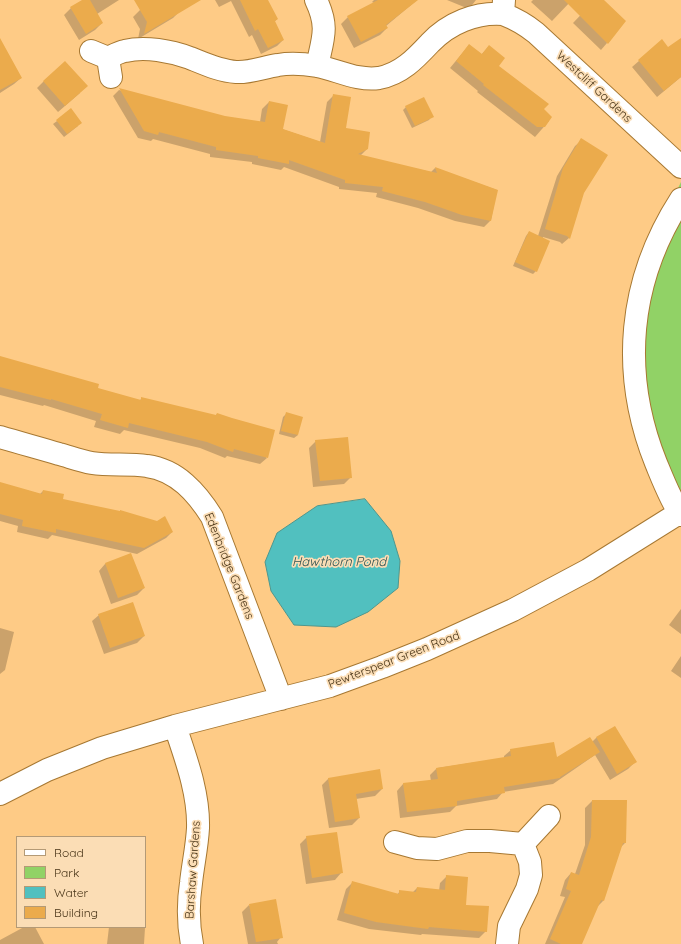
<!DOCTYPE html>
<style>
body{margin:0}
#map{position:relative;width:681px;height:944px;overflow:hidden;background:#fecb86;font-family:Quicksand,sans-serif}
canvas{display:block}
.legend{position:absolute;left:16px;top:836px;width:130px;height:92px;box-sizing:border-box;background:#fbddb5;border:1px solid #b49a76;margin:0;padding:5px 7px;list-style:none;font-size:12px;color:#493518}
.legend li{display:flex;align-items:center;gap:8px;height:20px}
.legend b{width:20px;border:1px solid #b49a76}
</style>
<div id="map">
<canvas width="681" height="944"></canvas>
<ul class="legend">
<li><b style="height:5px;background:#fff"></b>Road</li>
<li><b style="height:11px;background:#91d266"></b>Park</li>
<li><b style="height:11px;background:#51c0bf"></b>Water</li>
<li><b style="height:11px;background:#ebab4c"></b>Building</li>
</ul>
</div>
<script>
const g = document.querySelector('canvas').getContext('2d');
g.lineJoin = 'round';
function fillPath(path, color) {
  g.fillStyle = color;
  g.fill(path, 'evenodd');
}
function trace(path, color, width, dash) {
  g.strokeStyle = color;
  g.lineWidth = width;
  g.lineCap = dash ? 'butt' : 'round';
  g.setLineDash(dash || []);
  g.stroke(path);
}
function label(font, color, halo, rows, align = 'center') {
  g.font = font + ' Quicksand,sans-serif';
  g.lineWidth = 3.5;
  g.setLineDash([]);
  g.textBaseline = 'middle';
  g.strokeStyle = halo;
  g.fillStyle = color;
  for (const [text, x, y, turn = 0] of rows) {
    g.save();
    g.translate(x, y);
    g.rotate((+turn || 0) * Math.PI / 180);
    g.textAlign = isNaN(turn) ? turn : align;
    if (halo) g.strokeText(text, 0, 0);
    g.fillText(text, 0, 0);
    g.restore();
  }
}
fillPath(new Path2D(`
 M681,182V517L631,345L640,267Z`), '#91d266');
const water = new Path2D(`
 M365,499L391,531L400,561L398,588L368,612L336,627L294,625L271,591L265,562L277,533L317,506Z`);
fillPath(water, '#51c0bf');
trace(water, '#4f968d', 1);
fillPath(new Path2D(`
 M84,0H119L97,14L102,23L95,30L79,40L64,15L71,8Z
 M158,0H173L180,11L173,18L138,39L140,29L133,17L140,10Z
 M215,0H267L277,19L274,22L283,40L277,46L261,54L252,35L249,37L231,1L219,7Z
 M374,0H417L386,26L387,28L380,35L354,48L341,24L348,17L374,3L372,2Z
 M447,0H476L469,9Z
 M533,0H572L552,21L531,2Z
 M595,0H603L607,43L601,50L573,23Z
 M681,39V77L657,97L632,67L662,41L668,48Z
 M0,42L21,78L14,84L0,93Z
 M469,45L481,55L489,46L498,66L543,109L549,121L535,137L477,92L478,91L450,68Z
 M44,81L80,93L58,112L37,88Z
 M119,90L225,117L260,122L262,109L269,102L282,129L320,142L327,102L334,95L345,129L367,149L360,156L431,172L435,168L497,190L491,220L484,227L455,221L418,208L376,197L377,193L339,189V187L284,167L281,170L252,164V162L210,157V154L153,139L151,141L138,138L113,96Z
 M406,107L432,116L429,120L412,128L403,110Z
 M57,121L78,126L64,137L53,124Z
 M582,140L583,193L569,238L562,244L560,242L543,237L536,271L533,274L513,266L526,236L529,232L538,236L557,176L575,146Z
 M0,357L97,389L139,401L142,398L215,416L217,414L267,458L260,464L227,456L225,458L200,448L124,430L120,434L94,427L96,421L44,405L43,406L0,395Z
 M286,414L298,435L294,438L279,434L283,417Z
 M316,441L351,477L344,484L313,487L309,448Z
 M0,483L40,494L43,491L62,500L172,532L166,538L137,554L52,535L48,539L17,532L18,526L0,521Z
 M131,555L144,588L137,595L111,604L99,571L105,564Z
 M681,609V634L669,625Z
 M99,615L144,636L137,643L104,654L92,621Z
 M0,628L14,632L5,670L0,674Z
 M681,656V678L671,671Z
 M615,727L635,762L628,769L610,780L595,755L553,784L503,792L497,799L456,806L450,812L400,818L397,791L403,784L431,781L430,775L437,768L504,758V756L511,750L556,759L592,742L596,738Z
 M329,778L382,789L375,796L356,799L359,818L352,825L329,828L322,785Z
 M592,801H626L625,843L620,848L603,901L597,907L581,944H545L565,897L560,896L565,880L571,873L575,874L585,845V808Z
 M307,837L341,873L335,880L306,884L300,844Z
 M447,876L465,905L486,931L479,938L422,934L421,935L369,929L337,920L346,889L353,882L397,895L400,891L412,893L417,888L439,891L440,883Z
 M249,905L281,937L277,942L278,944H248L242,912Z
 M145,912H146L144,944H107L109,927H145Z
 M24,927H35L44,944H0V940Z`), '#0003');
fillPath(new Path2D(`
 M82,0H90L103,23L86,34L70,7Z
 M134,0H201L144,34L147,22Z
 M240,0H268L278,19L275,21L284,40L268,48L258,29L255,31Z
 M378,0H418L386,25L388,28L361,42L347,16Z
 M564,0H604L626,21L608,44Z
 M0,38L22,78L0,90Z
 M681,38V77L664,91L638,60L662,39L668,47Z
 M469,44L482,54L489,45L505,58L499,66L549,104L544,109L552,117L545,127H537L483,85L484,84L456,61Z
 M65,61L88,86L65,106L43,81Z
 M119,88L225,116L265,122L269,101L288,105L283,129L325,143L333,94L351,97L346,128L370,132L368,149L358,154L437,173L435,167L498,190L491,221L462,215L425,202L382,191L383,187L345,183V180L289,160V164L258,158V156L216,150V147L159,132L158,135L144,131Z
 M424,97L434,117L415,126L405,106Z
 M71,108L82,123L67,134L56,120Z
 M581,138L608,155L584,193L570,239L567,236L545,229L563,168Z
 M529,231L550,241L537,272L515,262Z
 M0,356L99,384L98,388L141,400V397L216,415L217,413L232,418L275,430L268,458L234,449L233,452L207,442L129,423L128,428L100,420L102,414L51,399V400L0,387Z
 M286,412L303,417L298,435L281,431Z
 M348,437L352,478L320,481L315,440Z
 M0,482L42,494L43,490L64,494L63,499L120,511V510L157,521L165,516L173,532L144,548L56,529V533L22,526L23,520L0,514Z
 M131,553L145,588L118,598L105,563Z
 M133,602L145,636L110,648L98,614Z
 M615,726L637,762L617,774L596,737Z
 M590,737L600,752L560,777V778L504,787L505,793L457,801V806L407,812L403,783L438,779L436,768L511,756L510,749L554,742L557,757Z
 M380,769L383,789L356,794L360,818L335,822L328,778Z
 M592,800H627L626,843H623L604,901L601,900L582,944H561L550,939L571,891L566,889L571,872L579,875L591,837Z
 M337,832L343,873L312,878L306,836Z
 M446,875L468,877L466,905L489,906L487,932L429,927L428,929L376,922L344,913L352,881L399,894V890L416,892L417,887L445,890Z
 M276,899L283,938L256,942L249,904Z`), '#ebab4c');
const street = new Path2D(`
 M316,0C329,27 323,38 317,66
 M504,0L503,14C516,19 525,24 536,33L681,167
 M91,51L108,58L111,77
 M108,58C114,55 119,52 125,51C145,46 171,51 190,58C205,64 220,71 236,72C250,73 264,67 278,65C290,63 305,64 317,66C338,70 357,81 379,78C401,74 415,59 430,43C449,23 476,12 503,14
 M681,199C628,281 620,373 656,463C663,480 671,501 681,515
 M0,437C20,443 39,448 59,454C70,457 81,461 92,463C110,466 129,463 147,466C177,470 197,493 212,517L281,699
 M175,726C186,759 199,793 198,828C197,847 193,864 191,883C188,903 188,924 192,944
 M0,794L47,770L102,748L175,726L330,686L382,667L427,649L513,610L588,570L679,513
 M395,842L417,848L437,849L467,841H490L523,844L530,862L531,875L527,889L509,926L507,944
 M523,844L549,816`);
trace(street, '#a77832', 24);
trace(street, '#fff', 22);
label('12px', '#493518', '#fbddb5', [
 ["Westcliff Gardens",594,87,43],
 ["Edenbridge Gardens",229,566,68],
 ["Pewterspear Green Road",394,660,-21],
 ["Barshaw Gardens",193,870,-86]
]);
label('italic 13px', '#315352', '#fbddb5', [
 ["Hawthorn Pond",339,562]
]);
</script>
